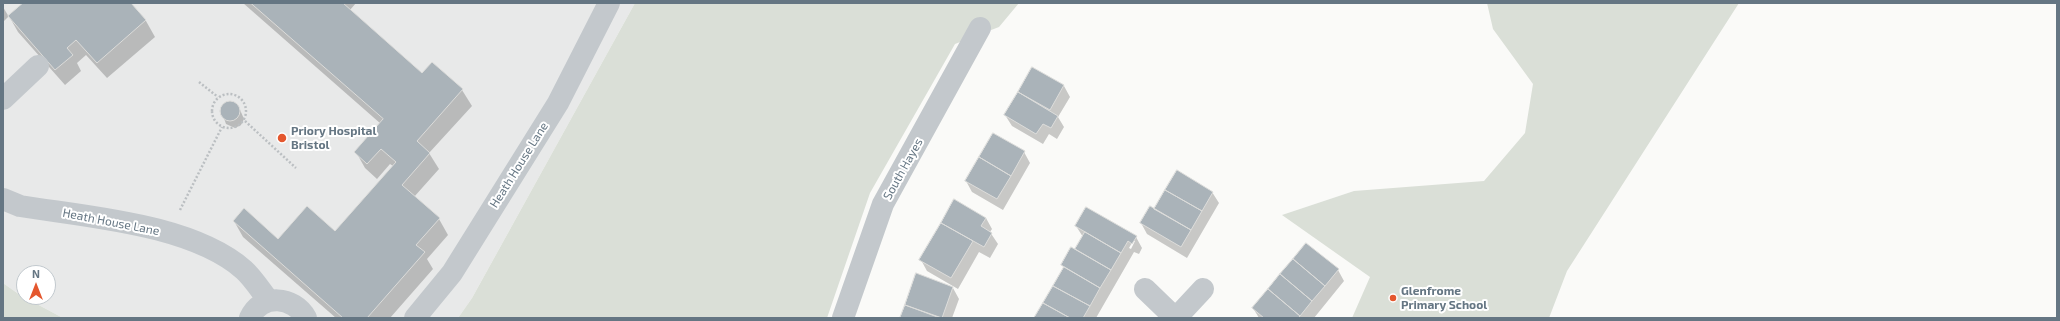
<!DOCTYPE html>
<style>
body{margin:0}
#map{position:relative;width:2060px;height:321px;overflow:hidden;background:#fafaf8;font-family:"Exo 2",sans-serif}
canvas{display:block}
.frame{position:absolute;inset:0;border:4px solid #657683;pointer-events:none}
.north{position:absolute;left:16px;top:265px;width:40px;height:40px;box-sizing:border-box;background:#fff;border:1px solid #c1c8cd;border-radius:50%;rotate:0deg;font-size:11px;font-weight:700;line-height:16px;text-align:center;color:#657683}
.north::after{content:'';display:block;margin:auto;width:14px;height:18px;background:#e4572e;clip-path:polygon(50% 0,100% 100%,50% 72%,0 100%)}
</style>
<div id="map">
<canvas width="2060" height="321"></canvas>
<div class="frame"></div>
<div class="north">N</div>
</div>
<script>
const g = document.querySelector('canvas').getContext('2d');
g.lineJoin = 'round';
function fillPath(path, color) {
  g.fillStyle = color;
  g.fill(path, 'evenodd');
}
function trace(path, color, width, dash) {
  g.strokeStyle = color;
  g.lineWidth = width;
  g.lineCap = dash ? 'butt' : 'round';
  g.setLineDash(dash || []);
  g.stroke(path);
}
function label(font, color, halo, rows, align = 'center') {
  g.font = font + ' "Exo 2",sans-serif';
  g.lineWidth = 4;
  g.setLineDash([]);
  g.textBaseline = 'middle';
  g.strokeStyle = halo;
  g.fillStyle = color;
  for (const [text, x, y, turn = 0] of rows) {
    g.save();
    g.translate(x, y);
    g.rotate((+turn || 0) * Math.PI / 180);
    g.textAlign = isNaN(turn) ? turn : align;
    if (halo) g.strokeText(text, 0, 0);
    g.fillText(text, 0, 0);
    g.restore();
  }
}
fillPath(new Path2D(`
 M3,3H635L472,298L458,318H63L20,295L3,283ZM24,273H48V297H24Z`), '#e8e9e9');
fillPath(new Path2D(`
 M635,3H1019L999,27L955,44L870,193L827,318H458L472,298Z
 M1487,3H1739L1567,271L1549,318H1352L1370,277L1282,215L1354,191L1484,181L1525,133L1533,84L1493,29Z
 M3,283L20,295L63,318H3Z`), '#dadfd7');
fillPath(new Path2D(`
 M25,3H130L146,21L155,37L107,78L86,55L77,63L81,71L65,85L18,32L9,16L3,22V7L9,17Z
 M243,3H356L350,10L423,74L432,64L462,90L472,106L429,153L439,169L414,197L439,219L448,235L427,259L433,269L390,318H336L243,237L234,221L278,240L335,232L393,166L390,164L377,179L365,168L356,152L381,124Z
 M1033,68L1064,86L1070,97L1058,117L1064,127L1057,139L1049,134L1043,144L1012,126L1005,115Z
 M230,101L238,105L244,119L241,125L235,128L226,124L221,110L224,104Z
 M1024,152L1030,163L1003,210L972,192L966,181Z
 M1212,192L1219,203L1187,258L1147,234L1141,223L1155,210Z
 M955,201L986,218L992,229L990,232L998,244L990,258L979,252L958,289L927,271L921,260Z
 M1076,226L1136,237L1142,248L1139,254L1134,252L1096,318H1036L1064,268L1062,265L1075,251L1083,237ZM1133,241H1135L1131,249L1129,248Z
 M1338,270L1344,281L1314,318H1259L1253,308Z
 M917,275L953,288L959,299L952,318H901Z`), '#0003');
const building = new Path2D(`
 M23,3H131L146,20L97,63L76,40L67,48L73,55L55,70L8,16Z
 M251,3H343L422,73L432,62L463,89L417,141L430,153L402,185L440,218L416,245L425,252L367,318H343L233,221L244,208L278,239L307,206L335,231L396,162L381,149L367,164L354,152L383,119Z
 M1032,67L1064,85L1050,110L1018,92Z
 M1018,92L1058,116L1051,128L1043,124L1036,134L1004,115Z
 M220 111a10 10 0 1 1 20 0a10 10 0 1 1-20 0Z
 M993,133L1025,151L1011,176L979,157Z
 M979,157L1011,176L997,199L965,181Z
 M1177,170L1213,192L1202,211L1165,190Z
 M1165,190L1202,211L1191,230L1154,209Z
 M954,199L986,218L981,226L992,233L984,247L941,223Z
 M1150,206L1191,230L1181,247L1140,223Z
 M1086,207L1137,236L1132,244L1128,241L1121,253L1075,226Z
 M941,223L973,241L951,278L919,260Z
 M1085,232L1121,253L1111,270L1075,249Z
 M1306,243L1339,269L1325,286L1293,259Z
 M1071,247L1111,270L1100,288L1061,265Z
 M1293,259L1325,286L1312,301L1280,274Z
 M1064,267L1100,288L1090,306L1053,286Z
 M916,273L953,287L942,318L905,305Z
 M1280,274L1312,301L1300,316L1268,289Z
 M1053,286L1090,306L1083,318H1070L1043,303Z
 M1268,289L1300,316L1298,318H1264L1252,308Z
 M1043,303L1070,318H1034Z
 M905,305L940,318H900Z`);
fillPath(building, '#aab3b9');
trace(building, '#dcdcda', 1);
trace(new Path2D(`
 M199,82L218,97
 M212 111a17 17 0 1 1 34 0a17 17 0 1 1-34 0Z
 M245,121L296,168
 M180,210L222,127`), '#bbbfc2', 2.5, [2, 2]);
trace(new Path2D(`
 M3,99L38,66
 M3,199L20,206C87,217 192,224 244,270C253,278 261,291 269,301
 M1145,289L1175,318
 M250,318C261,293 294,296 306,318
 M415,318L452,273L558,103L609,3
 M843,318L883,204L980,28
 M1176,318L1203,289`), '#c3c8cc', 22);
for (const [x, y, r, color] of [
 [282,138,5,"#e4572e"],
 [1393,298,4,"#e4572e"]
]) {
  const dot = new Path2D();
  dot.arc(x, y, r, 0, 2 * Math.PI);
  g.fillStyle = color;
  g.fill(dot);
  trace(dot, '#fff', 1.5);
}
label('bold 12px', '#657683', '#fff', [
 ["Priory Hospital",291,131],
 ["Bristol",291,145],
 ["Glenfrome",1401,291],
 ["Primary School",1401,305]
], 'left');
label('12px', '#657683', '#fff', [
 ["Heath House Lane",519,165,-58],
 ["South Hayes",903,169,-61],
 ["Heath House Lane",111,222,11]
]);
</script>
